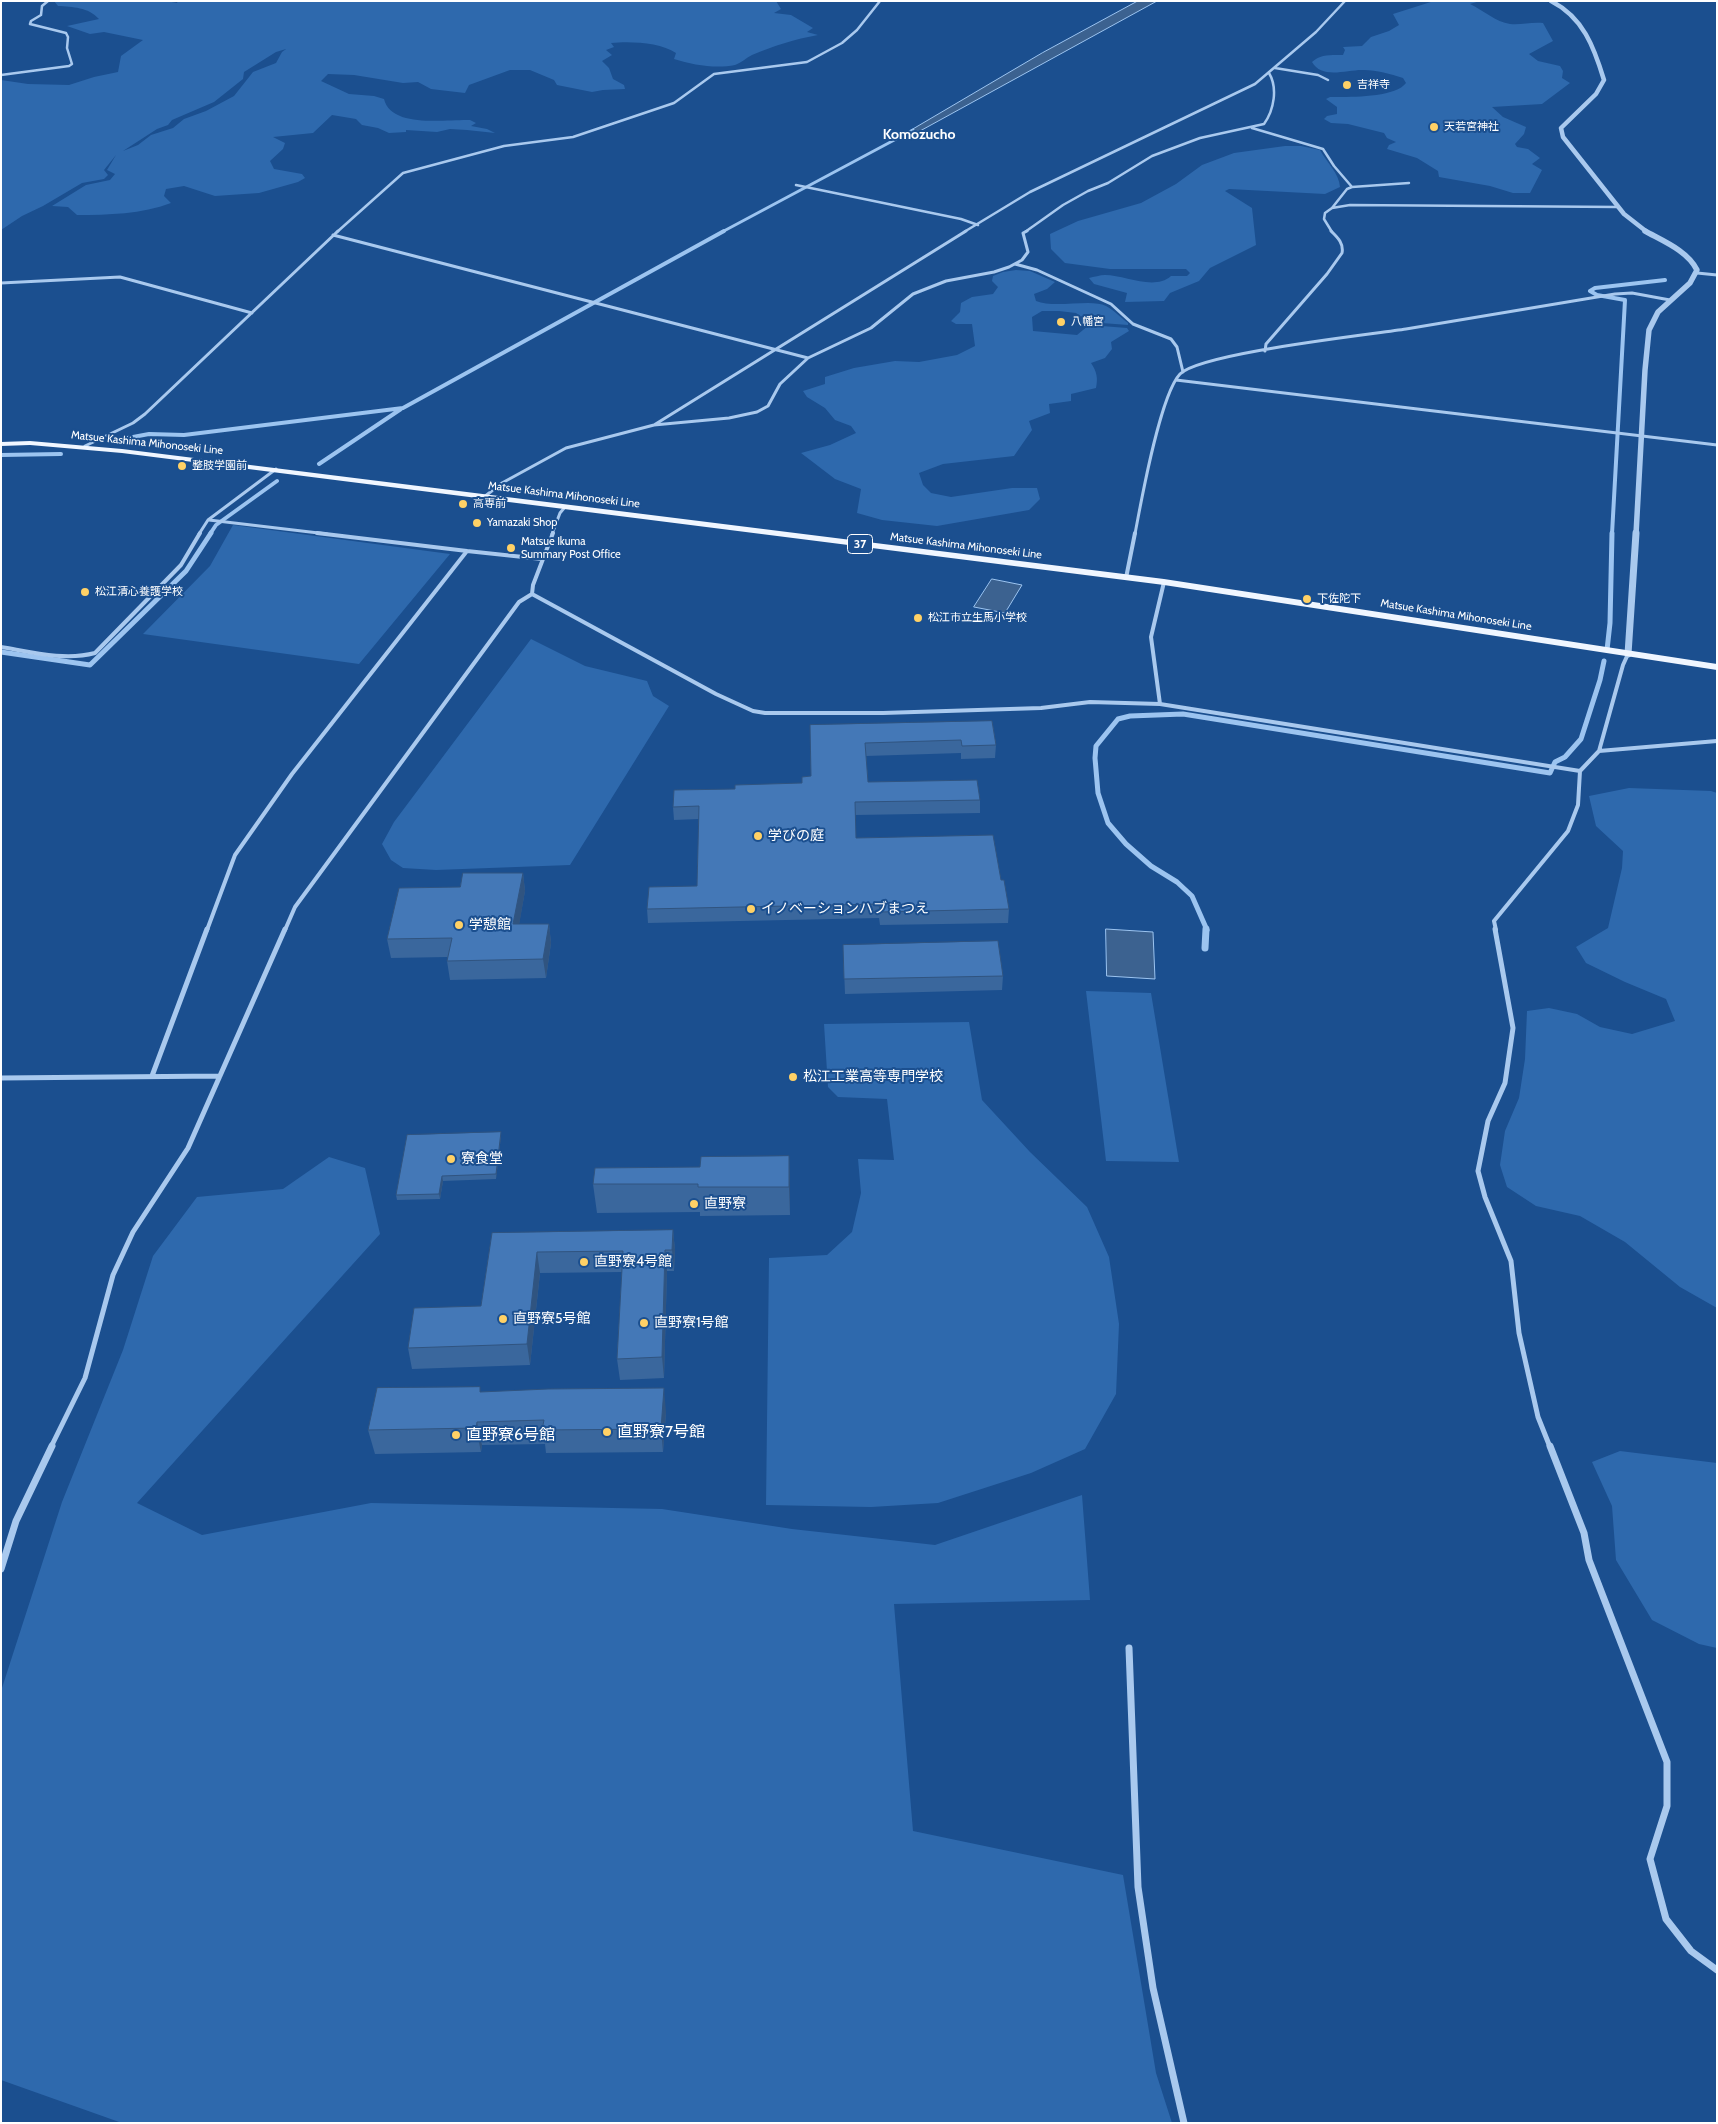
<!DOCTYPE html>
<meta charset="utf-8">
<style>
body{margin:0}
#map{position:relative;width:1718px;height:2124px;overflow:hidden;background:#1b4f8f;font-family:Cabin,sans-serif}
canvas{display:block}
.frame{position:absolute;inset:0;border:2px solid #fff;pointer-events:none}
</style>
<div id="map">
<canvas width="1718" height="2124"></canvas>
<div class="frame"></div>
</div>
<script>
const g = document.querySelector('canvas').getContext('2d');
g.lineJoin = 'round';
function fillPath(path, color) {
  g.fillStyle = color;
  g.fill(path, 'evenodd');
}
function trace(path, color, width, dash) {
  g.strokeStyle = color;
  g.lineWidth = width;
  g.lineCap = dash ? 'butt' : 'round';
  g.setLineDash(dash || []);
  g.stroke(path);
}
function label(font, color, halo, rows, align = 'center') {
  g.font = font + ' Cabin,"Noto Sans JP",sans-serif';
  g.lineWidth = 4;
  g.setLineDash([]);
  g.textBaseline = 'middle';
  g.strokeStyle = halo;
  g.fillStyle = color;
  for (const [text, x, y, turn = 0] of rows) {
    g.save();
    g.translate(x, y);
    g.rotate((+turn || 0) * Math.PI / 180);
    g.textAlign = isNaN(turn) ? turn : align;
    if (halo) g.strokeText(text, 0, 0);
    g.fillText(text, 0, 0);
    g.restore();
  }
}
fillPath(new Path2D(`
 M54,1H166L177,3L178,1H776L781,9L774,13L791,15L813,28L807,32L818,35C795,39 773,46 752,55C746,58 741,63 735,65C716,69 693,65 674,59L676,53C660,42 629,41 611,43L614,47L606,50L612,55L602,61L609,68L613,79L624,85L625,89L603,90L592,92L557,85L554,80L530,70H510L469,85L465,93L431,89L418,82L403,83L354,75L328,74L321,81L349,94L374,96L384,99C391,129 448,119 470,120L476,123L471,126L487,129L495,133L467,130L450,129L437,132L406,130V132L389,133L378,128L362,125L356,119L332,115L313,133L273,137L285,143L283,149L270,161L274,169L302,174L305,178L298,182L259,193L215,196L184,186L166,189L164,196L171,203C142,214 108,215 77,215L68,207L52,206L86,185L110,180L115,174L107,170L116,155L104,170L108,175L104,179L82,183L43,206L22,216L1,230V80L28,84L69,85L94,77L118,72L121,56L143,40L104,32L90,34L67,26L99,19C88,7 73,7 58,6ZM286,49L282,52L276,63L253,72L234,96L206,111L184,119L173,128L151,135L138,145L123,151L157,129L168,125L172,120L214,102L243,79L244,72L276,52Z
 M1434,1H1480L1470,4C1483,10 1496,22 1510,24C1521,25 1531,22 1543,23L1553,41L1529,54L1538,61L1560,66L1563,71L1562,78L1570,83L1542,104L1492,107L1503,117L1526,127L1524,134L1515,144L1517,147L1528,149L1540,158L1532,164L1542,170L1530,193H1513L1490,186L1439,177L1438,171L1417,158L1387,149L1389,145L1396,142L1387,138L1384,133L1348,124L1331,123L1324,119L1327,116L1337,114V107L1326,99L1330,97C1349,97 1395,98 1406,83L1403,78C1390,74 1377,70 1364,70C1348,69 1322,80 1312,62C1320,54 1332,55 1343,55L1345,50L1343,47L1362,46L1371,37L1389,31L1399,25L1393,14Z
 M1285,146H1301L1320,150C1327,163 1339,173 1340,187L1325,194L1229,189L1225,191L1252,208L1256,245L1210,268L1199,281L1170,293L1164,301L1125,302L1127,293L1094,284L1089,278C1094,277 1100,275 1105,275C1125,275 1154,291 1171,276H1187L1190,273L1186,269H1110L1065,263L1051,249L1050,234L1078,221L1141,203L1176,184L1202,165L1234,153Z
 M1016,270L1030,271L1055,282L1047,289L1034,294L1036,301C1056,309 1091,298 1106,306C1114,310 1121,318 1128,323V325L1089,322L1076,313L1059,311H1042L1032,317L1033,331L1077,335L1089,325L1127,328L1129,331L1111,342L1112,349L1105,358L1091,363C1097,372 1098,378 1096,388L1071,394V401L1049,404L1050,413L1029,421L1032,430L1014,456L943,464L919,473L923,485L931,493L951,497L1012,488H1037L1040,499L1029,510L937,526L882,520L857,513L861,489L835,479L801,453L830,445L856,433L851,426L835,420L825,408L807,397L803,391L825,384V377L854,368L895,361L919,362L957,355L975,346L972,324H956L951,321L960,312L961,303L972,297L993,294L998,287L992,281L993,276L1003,272Z
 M233,525L450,554L359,664L143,634L210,566Z
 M531,639L585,666L647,681L653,696L669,706L570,865L436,870L403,868L391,860L382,844L394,822Z
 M1629,788L1711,791L1717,793V1308L1680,1287L1625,1242L1580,1216L1536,1206L1507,1187L1500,1165L1505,1131L1519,1098L1525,1059L1527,1011L1549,1008L1577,1014L1600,1027L1632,1034L1675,1021L1666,999L1625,982L1586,963L1576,947L1608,928L1622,868L1623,851L1596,826L1589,796Z
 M1086,991L1151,993L1179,1162L1106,1161Z
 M969,1022L982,1100L1030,1152L1087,1207L1109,1257L1119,1324L1116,1394L1085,1449L1031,1473L938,1503L871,1507L766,1505L769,1258L827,1255L852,1232L861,1193L858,1159L894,1160L887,1099L838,1097L828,1087L824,1024Z
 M329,1157L365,1168L380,1234L137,1503L202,1535L371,1503L662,1509L792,1529L935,1545L1082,1495L1090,1600L894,1604L913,1831L1123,1875L1156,2073L1172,2123H122L1,2080V1691L62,1502L123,1350L153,1256L197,1197L283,1189Z
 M1620,1451L1717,1463V1648L1699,1644L1652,1620L1616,1560L1612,1506L1592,1462Z`), '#2e69ad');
const water = new Path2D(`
 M1138,1H1157L920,131L906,133L1042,53Z
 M992,579L1022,585L1005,613L974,607Z
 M1106,929L1153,932L1155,979L1107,976Z`);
fillPath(water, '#3c6290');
trace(water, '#9cc4f0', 1);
trace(new Path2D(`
 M722,232L913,130`), '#9cc4f0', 3);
trace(new Path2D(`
 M117,440L149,434L184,435L403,408L724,231
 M1,455L61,454
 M319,464L401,409
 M210,534L216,525L277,481
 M1612,534L1625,300L1597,295L1590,291L1595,288L1665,280`), '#9cc4f0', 4);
trace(new Path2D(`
 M1607,650L1610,623L1612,533
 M1,652L90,665L186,571L211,533
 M1207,930L1192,896L1177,882L1151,866L1126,844L1108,823L1098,793L1095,758L1096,746L1118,719L1130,716L1183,714L1550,773L1555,762L1565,757L1581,739L1600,680L1604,661`), '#9cc4f0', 5);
trace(new Path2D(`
 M1205,948L1206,929`), '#9cc4f0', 7);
trace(new Path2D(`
 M1275,68L1318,75L1328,80
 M1,75L69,66L72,64L67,48L68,37L66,33L30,24L31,21L41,15L42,6L48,1
 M1252,128L1323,149L1334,166L1352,187
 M796,185L961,219L978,225
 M1332,208L1347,189L1352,187L1409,183
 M337,232L403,173L504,146L573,137L674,103L714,74L807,62L842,43L857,30L880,1
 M964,232L1030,192L1255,84L1316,32L1345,1
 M1025,232L1063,205L1088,191L1108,183L1152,156L1200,138L1264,124C1274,110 1278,88 1269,73
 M1332,232L1324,219L1325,213L1332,208L1350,205L1618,207`), '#a9c9ee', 2.5);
trace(new Path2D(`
 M333,235L808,358
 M1015,264L1037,270L1111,304L1133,324L1171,339L1177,347L1183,372
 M1697,273L1717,275
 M1,283L120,277L252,313
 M1265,351L1266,344L1327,274L1342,253C1344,243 1337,237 1331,231
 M1176,380L1717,445
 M654,425L729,418L757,412L768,406L780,384L808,358L871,328L913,294L946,281L994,272L1009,267L1022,260L1028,252L1023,233L1027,231
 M85,446L133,423L145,414L338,231
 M484,497L502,483L566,448L654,425L966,231
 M209,520L327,534
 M199,534L208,520L276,469
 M552,534L560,513L565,507
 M1135,534C1141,502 1160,395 1180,374C1201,353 1367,335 1406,329C1475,318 1545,306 1615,294L1632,293L1670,300`), '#a9c9ee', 3);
trace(new Path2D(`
 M317,533L467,551
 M1126,578L1135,533
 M532,594L716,694L753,711L765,713H883L1041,708L1090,702L1160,704L1580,771
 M532,594L533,585L553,533
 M1,647C31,652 65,661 95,653L181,565L200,533
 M1160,704L1151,637L1164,582
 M1599,751L1717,741
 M207,930L235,855L292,774L467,551L542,559
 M285,930L295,907L519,602L532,594
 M1496,930L1494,921L1568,831L1578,805L1580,771L1599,751L1623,665L1628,654`), '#a9c9ee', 4);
trace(new Path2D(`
 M1495,929L1513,1028L1505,1083L1488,1121L1478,1171L1485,1197L1511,1261L1519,1333L1538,1417L1550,1447
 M152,1076L207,929
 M1,1078L220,1076
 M51,1447L85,1378L113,1275L133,1232L188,1148L285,929`), '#a9c9ee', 5);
trace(new Path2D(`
 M1550,1446L1584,1533L1589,1560L1667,1762V1806L1650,1859L1666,1919L1691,1951L1717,1970
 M1,1569L16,1521L52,1446
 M1129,1648L1138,1887L1153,1988L1184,2123`), '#a9c9ee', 7);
trace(new Path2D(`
 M1551,1C1583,17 1594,47 1604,80L1596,94L1561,128L1563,137L1624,214L1647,232`), '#a9c9ee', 4.5);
trace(new Path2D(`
 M1636,534L1645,370L1649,330L1658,312L1690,283L1697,270C1688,251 1663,241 1645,231`), '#a9c9ee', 5.5);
trace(new Path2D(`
 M1628,654L1636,533`), '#a9c9ee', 7);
fillPath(new Path2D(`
 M30,441L122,449L1164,579L1717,664V670L1164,585L122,453L30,445L1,446V442Z`), '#f0f6ff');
fillPath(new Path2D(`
 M992,721L996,745L995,758L961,759V753L866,756L868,782L980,800V813L855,815L856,838L1001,880L1009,909L1008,923L880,925L879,918L648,923L647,909L697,886L699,819L674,820L673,807L735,789L802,783L811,776L810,725Z
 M523,873L525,891L519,924H549L551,943L546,978L450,980L447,961L448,957L391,958L387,939Z
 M843,945L1003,976L1002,990L845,994Z
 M501,1136L496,1179L443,1181L440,1199L397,1200L396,1195Z
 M789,1156L790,1185V1215L700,1216V1212L597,1213L593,1184L700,1167Z
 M673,1230L675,1250L674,1271H667L664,1378L620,1380L617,1359L622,1272L540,1273L530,1365L412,1369L408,1348L481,1306L492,1233Z
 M482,1392L666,1412L663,1452L546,1453L545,1444L482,1445L481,1452L375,1454L368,1430Z`), '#3a679d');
fillPath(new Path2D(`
 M523,873L525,891L516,943L513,924Z
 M549,924L551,943L546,978L543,959Z
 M501,1132V1136L496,1179V1174Z
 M789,1156L790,1185V1215L789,1187Z
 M442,1176L443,1181L440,1199L439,1194Z
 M673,1230L675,1250L674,1271L672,1250Z
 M665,1250L667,1271L664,1378L662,1357Z
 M537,1252L540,1273L530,1365L527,1344Z
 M664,1388L666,1412L663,1452L661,1429Z
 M477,1422L482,1445L481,1452L476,1428Z`), '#305480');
const building = new Path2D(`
 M992,721L996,745L962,746L961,740L865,743L868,782L977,780L980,800L855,802L856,838L993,835L1001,880H1004L1009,909L880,912L879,904L647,909L649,887L697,886L699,806L673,807L674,790L735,789V785L802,783V777L811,776L810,725Z
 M463,873H523L513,924H549L543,959L447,961L452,938L387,939L399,888L460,887Z
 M998,941L1003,976L844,979L843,945Z
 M501,1132L496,1174L442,1176L439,1194L396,1195L407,1135Z
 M789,1156V1187H698V1184H593L595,1168L700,1167L701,1157Z
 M673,1230L672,1250H665L662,1357L617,1359L623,1251L537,1252L527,1344L408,1348L414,1308L481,1306L492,1233Z
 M480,1387V1392L548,1389L664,1388L661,1429L542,1430L544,1420L477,1422L476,1428L368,1430L377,1388Z`);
fillPath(building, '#4478b7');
trace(building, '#305480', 1);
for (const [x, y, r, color] of [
 [1347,85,5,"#ffd166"],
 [1434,127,5,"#ffd166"],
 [1061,322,5,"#ffd166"],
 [182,466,5,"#ffd166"],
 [463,504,5,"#ffd166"],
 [477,523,5,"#ffd166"],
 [511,548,5,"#ffd166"],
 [85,592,5,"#ffd166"],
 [1307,599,5,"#ffd166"],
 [918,618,5,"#ffd166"],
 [758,836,5,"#ffd166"],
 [751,909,5,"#ffd166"],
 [459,925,5,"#ffd166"],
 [793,1077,5,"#ffd166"],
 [451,1159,5,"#ffd166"],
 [694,1204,5,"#ffd166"],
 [584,1262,5,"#ffd166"],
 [503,1319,5,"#ffd166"],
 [644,1323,5,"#ffd166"],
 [607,1432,5,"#ffd166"],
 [456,1435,5,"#ffd166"]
]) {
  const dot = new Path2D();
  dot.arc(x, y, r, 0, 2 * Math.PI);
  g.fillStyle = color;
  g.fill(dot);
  trace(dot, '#1b4f8f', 2);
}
label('11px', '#fff', '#1b4f8f', [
 ["吉祥寺",1357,85],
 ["天若宮神社",1444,127],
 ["八幡宮",1071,322],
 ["整肢学園前",192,466],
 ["高専前",473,504],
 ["Yamazaki Shop",487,523],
 ["Matsue Ikuma",521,542],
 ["Summary Post Office",521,555],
 ["松江清心養護学校",95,592],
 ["下佐陀下",1317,599],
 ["松江市立生馬小学校",928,618]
], 'left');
label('11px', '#fff', '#1b4f8f', [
 ["Matsue Kashima Mihonoseki Line",147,443,6],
 ["Matsue Kashima Mihonoseki Line",564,495,7],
 ["Matsue Kashima Mihonoseki Line",966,546,7],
 ["Matsue Kashima Mihonoseki Line",1456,615,9]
]);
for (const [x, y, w] of [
 [860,544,25]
]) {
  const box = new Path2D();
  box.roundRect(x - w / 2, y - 9.5, w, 19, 4);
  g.fillStyle = '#1b4f8f';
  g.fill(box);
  trace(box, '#fff', 1);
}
label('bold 12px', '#fff', null, [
 ["37",860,544]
]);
label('bold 14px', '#fff', '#1b4f8f', [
 ["Komozucho",919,135]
]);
label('14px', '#fff', '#1b4f8f', [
 ["学びの庭",768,836],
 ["イノベーションハブまつえ",761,909],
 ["学憩館",469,925],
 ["松江工業高等専門学校",803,1077],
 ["寮食堂",461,1159],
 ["直野寮",704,1204],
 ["直野寮4号館",594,1262],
 ["直野寮5号館",513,1319],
 ["直野寮1号館",654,1323]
], 'left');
label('16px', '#fff', '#1b4f8f', [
 ["直野寮7号館",617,1432],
 ["直野寮6号館",466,1435]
], 'left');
</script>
